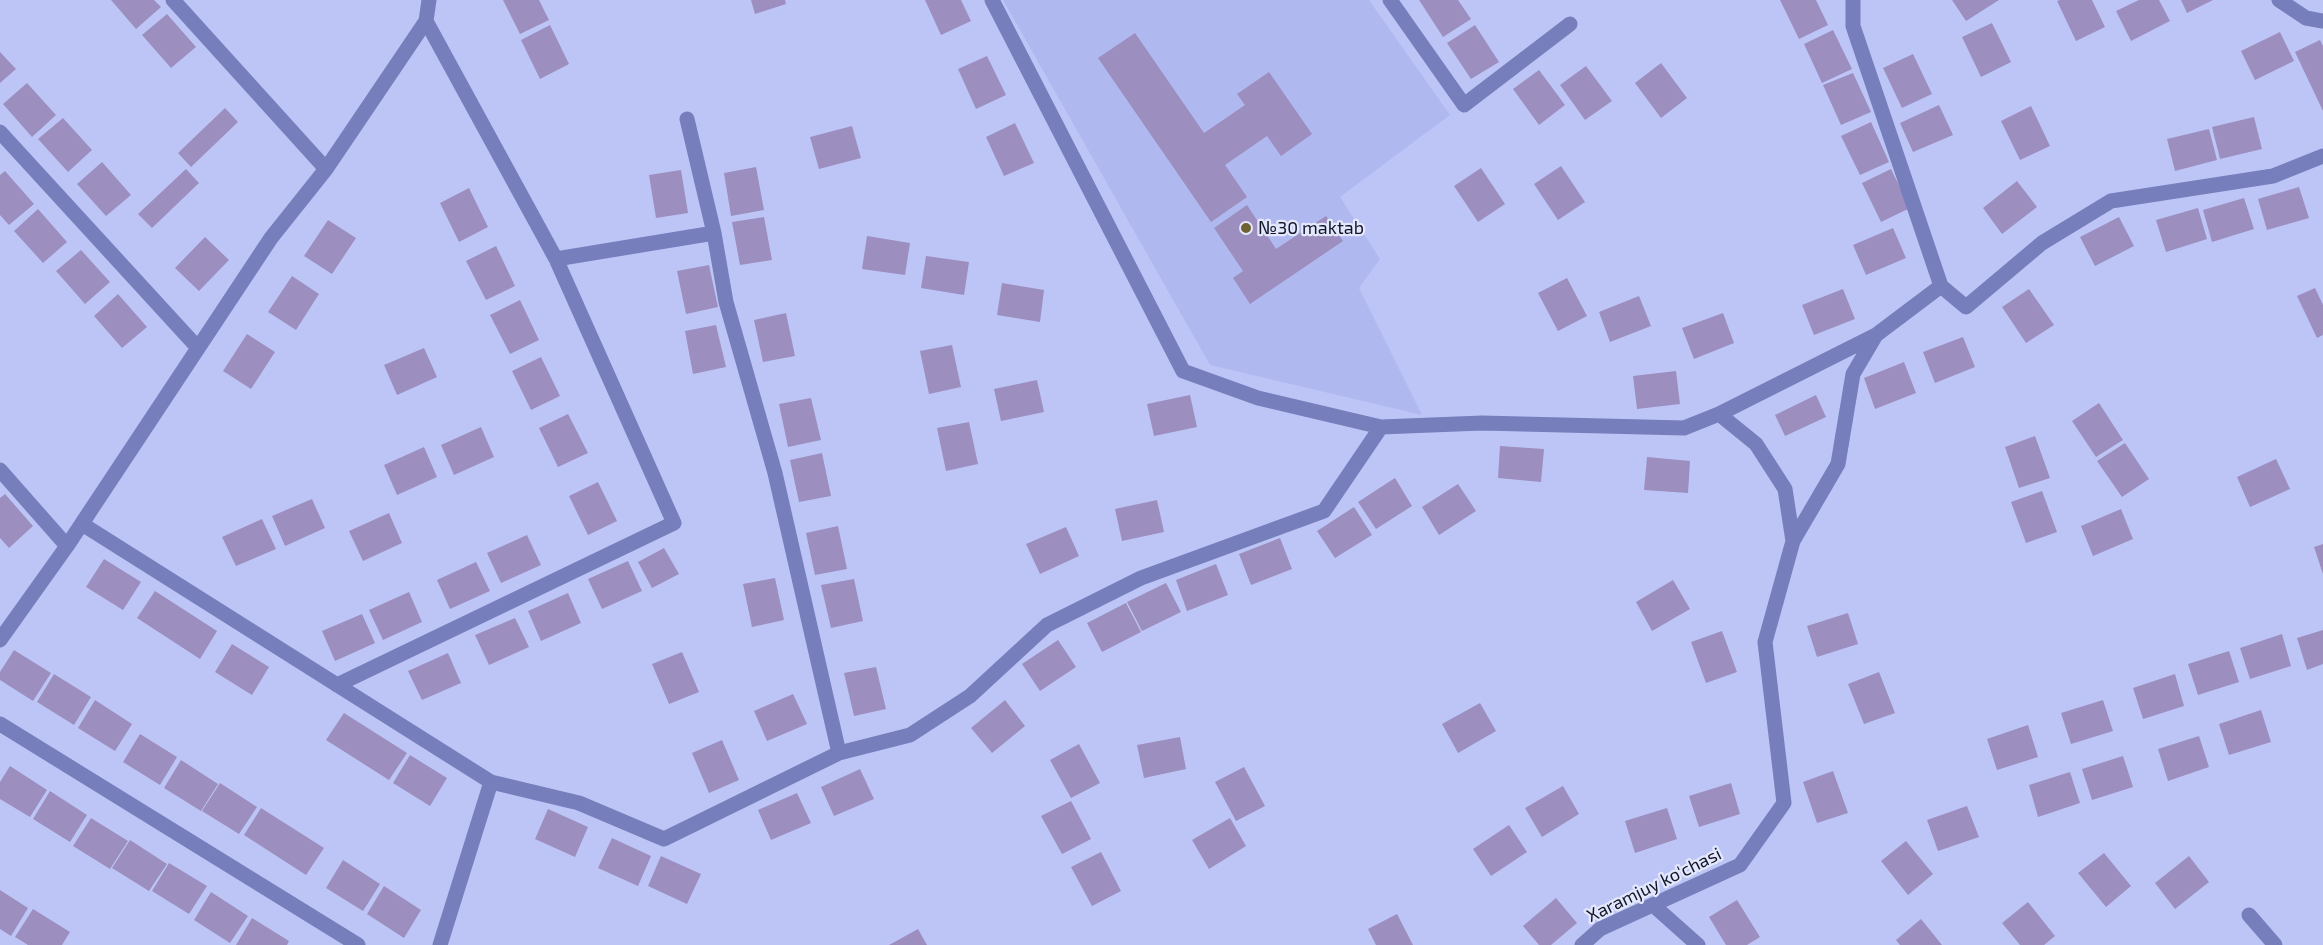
<!DOCTYPE html>
<meta charset="utf-8">
<style>
body{margin:0}
canvas{display:block;background:#bdc5f7}
</style>
<canvas width="2323" height="945"></canvas>
<script>
const g = document.querySelector('canvas').getContext('2d');
g.lineJoin = 'round';
function fillPath(path, color) {
  g.fillStyle = color;
  g.fill(path, 'evenodd');
}
function trace(path, color, width, dash) {
  g.strokeStyle = color;
  g.lineWidth = width;
  g.lineCap = dash ? 'butt' : 'round';
  g.setLineDash(dash || []);
  g.stroke(path);
}
function label(font, color, halo, rows, align = 'center') {
  g.font = font + ' "Exo 2",sans-serif';
  g.lineWidth = 4.5;
  g.setLineDash([]);
  g.textBaseline = 'middle';
  g.strokeStyle = halo;
  g.fillStyle = color;
  for (const [text, x, y, turn = 0] of rows) {
    g.save();
    g.translate(x, y);
    g.rotate((+turn || 0) * Math.PI / 180);
    g.textAlign = isNaN(turn) ? turn : align;
    if (halo) g.strokeText(text, 0, 0);
    g.fillText(text, 0, 0);
    g.restore();
  }
}
fillPath(new Path2D(`
 M1003,0H1369L1450,115L1340,197L1380,259L1359,288L1422,415L1210,365Z`), '#b0b8f0');
fillPath(new Path2D(`
 M111,0H154L161,7L136,29Z
 M503,0H539L549,20L520,34Z
 M751,0H785L786,4L755,14Z
 M925,0H961L971,21L941,35Z
 M1419,0H1458L1471,19L1443,37Z
 M1780,0H1816L1828,25L1799,39Z
 M1952,0H1999L1966,21Z
 M2060,0H2092L2105,27L2076,41L2057,1Z
 M2139,0H2159L2170,21L2131,41L2116,11Z
 M2181,0H2213L2187,13Z
 M167,14L196,47L171,68L142,35Z
 M1992,23L2011,62L1981,77L1962,37Z
 M550,25L569,64L540,79L521,40Z
 M1475,25L1499,62L1471,79L1447,43Z
 M1833,30L1852,69L1822,83L1804,44Z
 M2280,32L2294,61L2255,80L2241,51Z
 M1135,33L1204,133L1245,105L1237,94L1269,72L1312,134L1281,156L1267,136L1225,165L1247,197L1211,222L1098,58Z
 M2320,40L2323,46V111L2295,52Z
 M0,52L16,69L0,83Z
 M1913,54L1932,94L1902,108L1883,68Z
 M987,56L1006,95L976,109L958,69Z
 M1661,63L1687,98L1661,118L1635,83Z
 M1586,66L1612,101L1585,120L1560,85Z
 M1539,70L1565,105L1539,125L1513,89Z
 M1853,73L1871,112L1841,125L1823,85Z
 M27,83L56,115L32,137L3,104Z
 M1939,105L1953,135L1913,152L1900,123Z
 M2031,106L2050,146L2020,160L2001,121Z
 M225,108L238,122L191,167L178,153Z
 M2254,117L2262,149L2220,159L2212,127Z
 M63,118L92,150L68,172L38,139Z
 M1871,122L1889,162L1860,175L1841,136Z
 M1015,123L1034,163L1004,176L986,137Z
 M852,126L861,158L819,169L810,137Z
 M2209,129L2217,160L2175,171L2167,139Z
 M102,162L131,195L106,216L77,184Z
 M1561,166L1585,202L1558,220L1534,184Z
 M756,167L764,210L731,216L724,173Z
 M1481,168L1505,204L1478,222L1454,186Z
 M186,169L199,183L152,228L138,214Z
 M1891,169L1910,208L1881,222L1862,183Z
 M681,170L688,213L656,218L649,175Z
 M5,171L34,204L9,225L0,215V175Z
 M2017,181L2037,207L2002,234L1983,208Z
 M2299,187L2309,218L2267,230L2258,199Z
 M469,188L488,227L459,242L440,203Z
 M2244,198L2254,229L2212,242L2203,210Z
 M1247,205L1276,249L1326,216L1343,241L1250,304L1233,278L1243,271L1214,228Z
 M2198,208L2207,239L2166,252L2156,220Z
 M38,209L67,242L43,263L14,231Z
 M764,217L772,260L740,265L732,222Z
 M2119,217L2134,246L2095,266L2080,237Z
 M328,220L356,238L332,274L304,256Z
 M1893,228L1906,258L1866,275L1853,245Z
 M867,236L910,243L905,275L862,269Z
 M205,237L229,260L199,291L175,268Z
 M496,246L515,286L486,300L466,261Z
 M81,250L110,282L85,304L56,271Z
 M926,256L969,262L964,295L921,288Z
 M709,265L718,307L686,314L677,271Z
 M292,276L319,294L296,330L268,312Z
 M1567,278L1587,316L1558,331L1538,293Z
 M1002,283L1044,290L1040,322L997,315Z
 M2315,288L2323,305V335L2317,338L2297,296Z
 M1843,289L1855,319L1814,335L1802,305Z
 M2029,289L2054,325L2026,343L2002,307Z
 M118,294L147,327L122,348L94,316Z
 M1639,296L1651,326L1610,342L1599,312Z
 M520,300L539,340L510,354L490,315Z
 M786,313L795,356L763,362L754,320Z
 M1723,313L1734,343L1694,359L1682,328Z
 M716,325L726,367L693,374L685,331Z
 M247,334L275,352L251,389L223,371Z
 M1963,337L1975,367L1935,383L1923,352Z
 M952,345L961,387L929,394L920,351Z
 M424,348L437,377L397,395L384,365Z
 M541,357L560,396L531,410L512,371Z
 M1904,362L1916,393L1875,409L1864,378Z
 M1676,371L1680,404L1637,409L1633,376Z
 M1037,380L1044,412L1001,421L994,389Z
 M1190,395L1197,427L1154,436L1147,404Z
 M1816,395L1826,417L1785,436L1775,415Z
 M811,398L821,440L788,447L779,404Z
 M2099,403L2123,440L2096,457L2072,421Z
 M568,414L588,453L558,467L539,428Z
 M969,422L978,464L946,471L937,428Z
 M481,427L494,457L454,475L441,445Z
 M2035,436L2050,478L2019,488L2005,447Z
 M2125,443L2149,479L2122,497L2097,461Z
 M1500,446L1544,449L1541,482L1498,478Z
 M424,447L437,477L397,495L384,465Z
 M822,453L831,496L799,502L790,460Z
 M1647,457L1690,461L1688,493L1644,490Z
 M2276,459L2290,489L2250,507L2237,477Z
 M1395,478L1412,506L1376,529L1358,502Z
 M598,482L617,521L588,535L569,496Z
 M1458,484L1476,511L1439,535L1422,507Z
 M2042,491L2057,532L2026,543L2011,502Z
 M5,494L33,526L9,548L0,538V498Z
 M312,499L325,528L285,546L272,516Z
 M1157,500L1164,532L1122,541L1115,509Z
 M1354,507L1372,535L1335,558L1317,531Z
 M2121,509L2133,539L2093,556L2081,526Z
 M389,513L402,543L363,561L349,531Z
 M262,519L276,549L236,566L222,537Z
 M838,526L847,569L815,575L806,533Z
 M1066,527L1079,556L1040,574L1026,544Z
 M527,535L541,565L501,583L487,553Z
 M1280,538L1292,569L1251,585L1239,554Z
 M2323,544V574L2314,547Z
 M664,548L679,574L652,588L638,562Z
 M104,559L141,582L123,610L86,587Z
 M628,561L642,591L602,609L588,579Z
 M476,562L490,591L450,609L437,580Z
 M1216,564L1228,595L1187,611L1176,580Z
 M775,578L784,620L752,627L743,584Z
 M854,579L863,621L831,628L821,585Z
 M1673,580L1690,609L1652,631L1636,602Z
 M1166,583L1181,612L1142,631L1127,602Z
 M155,591L217,631L200,659L137,618Z
 M409,592L422,622L383,640L369,610Z
 M568,593L581,623L541,641L528,611Z
 M1126,603L1141,632L1102,652L1087,623Z
 M1848,613L1858,644L1817,657L1807,626Z
 M362,614L375,643L335,661L322,631Z
 M515,618L529,647L489,665L475,635Z
 M2323,630V664L2307,670L2297,638Z
 M1722,631L1737,672L1706,683L1691,642Z
 M2282,634L2291,666L2250,679L2240,648Z
 M1058,640L1076,667L1040,691L1022,664Z
 M232,644L269,667L252,695L215,672Z
 M14,650L51,673L33,701L0,680V672Z
 M2229,651L2239,682L2198,695L2188,664Z
 M682,652L699,692L669,704L652,664Z
 M448,653L461,683L422,700L408,671Z
 M876,667L886,709L854,716L844,673Z
 M1879,672L1895,713L1864,724L1848,684Z
 M54,674L91,697L74,725L37,702Z
 M2175,674L2184,706L2143,719L2133,688Z
 M793,694L807,724L767,741L754,711Z
 M95,700L132,724L115,751L78,728Z
 M1005,700L1025,726L992,753L971,728Z
 M2103,700L2113,731L2071,744L2061,713Z
 M1480,703L1496,731L1458,753L1442,724Z
 M2261,710L2271,742L2229,755L2219,724Z
 M344,713L407,753L389,780L326,740Z
 M2028,725L2038,757L1997,770L1987,739Z
 M140,734L177,757L160,785L123,762Z
 M2199,736L2209,767L2168,781L2158,749Z
 M1180,737L1186,769L1144,778L1137,745Z
 M722,740L739,780L709,793L692,753Z
 M1079,744L1100,783L1071,798L1050,760Z
 M410,755L447,778L430,806L393,783Z
 M2123,756L2133,787L2092,800L2082,769Z
 M181,760L218,784L201,811L164,788Z
 M10,766L47,790L30,817L0,799V782Z
 M1244,767L1265,806L1236,821L1215,782Z
 M860,769L874,799L834,816L821,787Z
 M1833,771L1848,813L1817,823L1803,782Z
 M2070,772L2080,803L2038,817L2029,785Z
 M220,783L257,807L239,834L202,811Z
 M1731,783L1740,814L1699,827L1689,796Z
 M1563,786L1579,814L1542,837L1525,808Z
 M50,791L87,815L70,842L33,819Z
 M797,793L811,823L771,840L758,810Z
 M1071,801L1091,839L1062,854L1041,816Z
 M1967,806L1979,837L1938,851L1927,820Z
 M261,808L324,848L306,875L244,835Z
 M1667,808L1677,839L1635,853L1625,821Z
 M548,809L588,827L575,857L535,839Z
 M91,818L128,841L110,869L73,846Z
 M1230,818L1246,846L1209,869L1192,840Z
 M1509,825L1527,852L1491,876L1473,849Z
 M612,838L651,856L638,886L598,868Z
 M130,840L167,864L149,891L112,868Z
 M1906,841L1933,874L1908,895L1881,861Z
 M1101,852L1121,891L1092,906L1071,867Z
 M2104,853L2131,886L2106,907L2078,873Z
 M661,856L701,874L687,904L648,886Z
 M2189,856L2209,882L2175,909L2155,883Z
 M343,860L380,884L363,911L326,888Z
 M169,863L207,886L189,914L152,891Z
 M384,886L421,910L404,938L367,914Z
 M0,890L28,908L11,936L0,929Z
 M211,892L248,916L230,943L194,920Z
 M1556,898L1577,923L1551,945H1539L1523,926Z
 M1737,900L1760,937L1747,945H1726L1709,917Z
 M2028,902L2055,936L2044,945H2020L2002,923Z
 M33,909L70,932L62,945H28L15,937Z
 M1397,914L1413,945H1376L1368,929Z
 M252,918L289,941L287,945H236Z
 M1921,919L1942,945H1900L1896,940Z
 M918,929L927,945H889Z`), '#9c8ebe');
trace(new Path2D(`
 M173,0L326,169
 M992,0L1183,371L1258,398L1381,427L1482,423L1684,428L1719,414
 M1390,0L1464,105L1570,24
 M1853,0V26L1941,286L1966,307L2042,243L2111,201L2273,176L2323,156
 M2279,0L2306,18L2323,21
 M687,119L714,233L726,302L775,473L839,753
 M0,132L198,348
 M556,259L714,233
 M0,470L67,546
 M82,524L491,782L579,803L664,839L839,753L910,735L970,696L1047,625L1141,578L1324,511L1381,427
 M1793,541L1785,489L1756,444L1719,414L1876,335
 M0,640L67,546L271,238L326,169L426,21L429,0
 M337,685L674,523L556,259L426,21
 M0,724L358,945
 M1653,905L1698,945
 M2249,915L2275,945
 M440,945L491,782
 M1582,945L1600,929L1740,865L1784,803L1765,642L1793,541L1838,464L1853,374L1876,335L1941,286`), '#777ebc', 15);
for (const [x, y, r, color] of [
 [1246,228,6,"#6e6330"]
]) {
  const dot = new Path2D();
  dot.arc(x, y, r, 0, 2 * Math.PI);
  g.fillStyle = color;
  g.fill(dot);
  trace(dot, '#e4e8fd', 2);
}
label('18px', '#141628', '#e4e8fd', [
 ["№30 maktab",1258,228]
], 'left');
label('18px', '#141628', '#e4e8fd', [
 ["Xaramjuy ko'chasi",1654,885,-26]
]);
</script>
